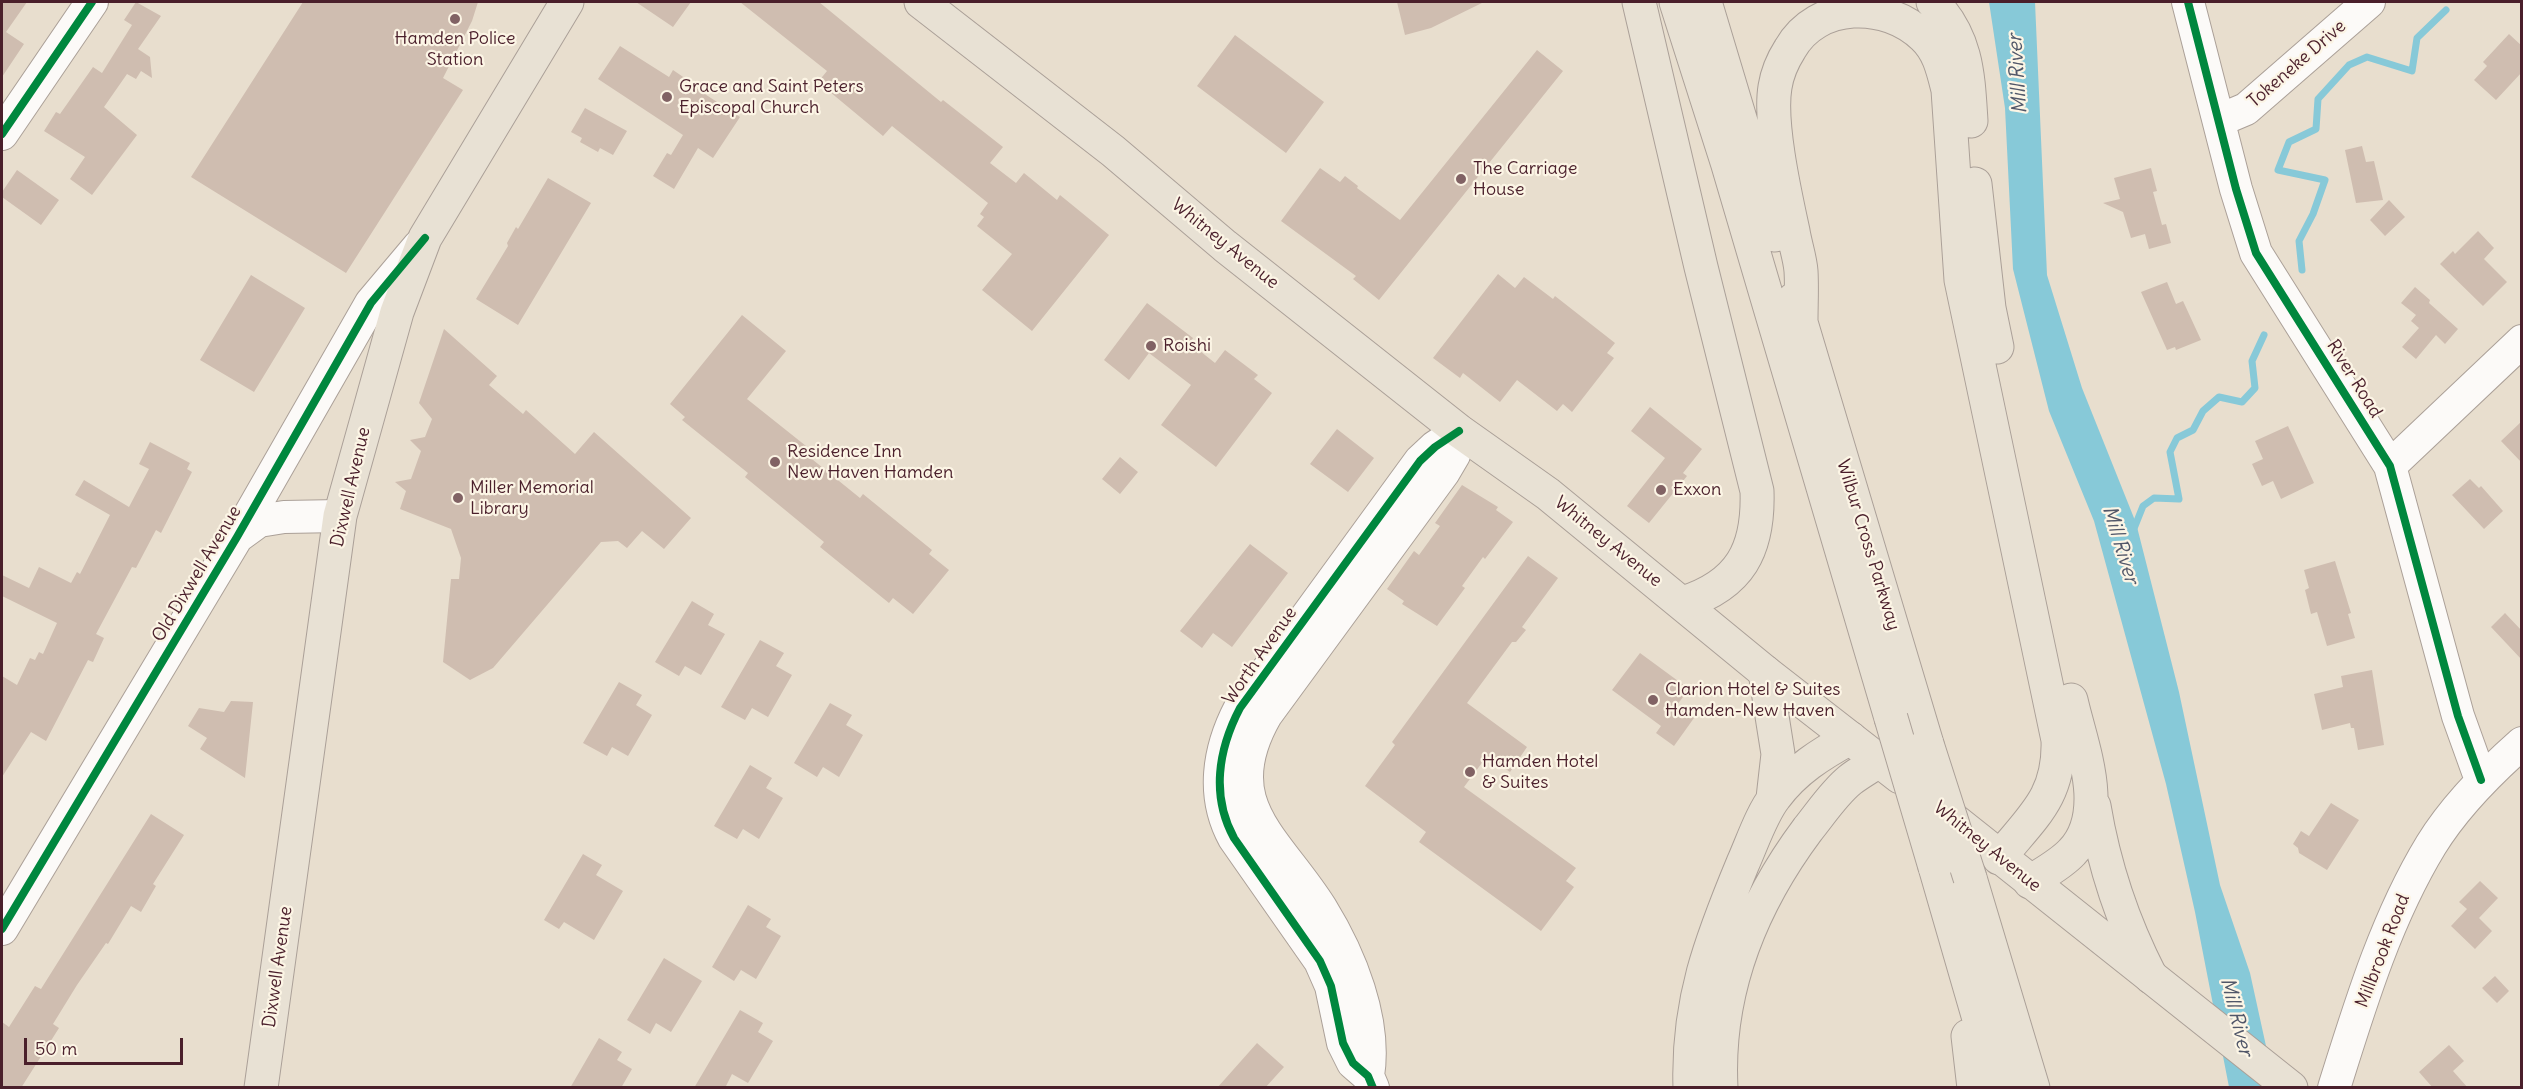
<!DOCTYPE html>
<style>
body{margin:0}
#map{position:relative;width:2523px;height:1089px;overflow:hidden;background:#e8dece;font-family:Delius,sans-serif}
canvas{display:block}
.frame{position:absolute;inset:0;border:3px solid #4a1f2b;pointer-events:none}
.scale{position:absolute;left:24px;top:1038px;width:159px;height:27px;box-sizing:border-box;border:3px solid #4a1f2b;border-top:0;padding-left:8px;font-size:18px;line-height:21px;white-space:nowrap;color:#4a1f2b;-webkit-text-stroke:4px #fcf5e5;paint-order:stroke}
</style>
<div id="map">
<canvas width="2523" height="1089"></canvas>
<div class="frame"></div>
<div class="scale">50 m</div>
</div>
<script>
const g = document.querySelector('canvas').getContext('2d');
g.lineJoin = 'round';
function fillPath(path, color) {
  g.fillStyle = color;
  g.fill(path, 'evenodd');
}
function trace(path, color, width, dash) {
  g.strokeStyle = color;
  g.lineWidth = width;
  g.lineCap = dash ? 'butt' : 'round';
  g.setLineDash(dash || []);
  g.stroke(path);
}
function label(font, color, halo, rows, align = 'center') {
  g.font = font + ' Delius,sans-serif';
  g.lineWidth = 4.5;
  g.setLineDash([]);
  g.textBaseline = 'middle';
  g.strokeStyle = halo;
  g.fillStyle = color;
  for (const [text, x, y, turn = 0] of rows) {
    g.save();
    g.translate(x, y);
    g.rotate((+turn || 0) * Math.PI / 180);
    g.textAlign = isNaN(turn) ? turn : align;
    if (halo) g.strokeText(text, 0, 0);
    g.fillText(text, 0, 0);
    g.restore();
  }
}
fillPath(new Path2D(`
 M1989,2H2035L2047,275L2082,388L2136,523L2179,692L2220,885L2250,973L2275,1087H2229L2195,912L2166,784L2094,521L2049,411L2013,269L2005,108Z`), '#87c9d8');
trace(new Path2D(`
 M2302,270L2299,241L2313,214L2325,180L2278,170L2289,142L2316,129L2318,99L2349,65L2367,57L2412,71L2417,38L2446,10
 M2133,531L2143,506L2154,498L2179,499L2170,452L2177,438L2193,430L2203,411L2219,397L2242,402L2255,388L2252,361L2264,335`), '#87c9d8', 7);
fillPath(new Path2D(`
 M2,2H27L6,32L24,44L2,77Z
 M136,2L161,16L138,49L150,57L152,78L141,71L136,79L127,74L104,107L137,135L92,195L70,179L85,157L44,131L56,112L60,114L93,67L102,73L132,25L124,20Z
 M303,2H478L472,21L443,78L463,90L346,273L191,177Z
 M636,2H691L673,27Z
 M740,2H819L941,102L943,100L1003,147L990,163L1016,183L1024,173L1057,200L1060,195L1109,235L1032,331L982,290L1012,254L977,226L984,217L980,214L988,203L892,126L883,136L818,82L827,71Z
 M1397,2H1484L1431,28L1405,35Z
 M2509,34L2522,46V72L2496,100L2474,80L2487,66L2483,62Z
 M1235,35L1324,102L1286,153L1197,86Z
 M620,46L669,77L673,70L689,81L688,83L740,117L713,158L698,148L674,189L653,176L667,153L671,155L683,135L598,79Z
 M1537,50L1563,71L1379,300L1353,279L1356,276L1281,221L1320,168L1340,182L1345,176L1358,186L1357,188L1400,220Z
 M585,108L627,131L613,155L600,148L598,152L580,142L582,138L571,132Z
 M2362,146L2366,162L2374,161L2383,200L2356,203L2345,150Z
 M2151,168L2157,191L2153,192L2162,225L2166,224L2171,243L2149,249L2145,234L2131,238L2123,212L2103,203L2120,199L2114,178Z
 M17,170L59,200L41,225L2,197V192Z
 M548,178L591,203L518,325L476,299L508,246L507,243L516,227L518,229Z
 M2389,200L2405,217L2385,236L2370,220Z
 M2478,231L2494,248L2484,259L2507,282L2483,306L2440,264L2453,251L2455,254Z
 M1498,274L1515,288L1524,277L1553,299L1555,296L1615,343L1607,353L1614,358L1572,412L1563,404L1557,411L1517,380L1500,402L1463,373L1460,378L1433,358Z
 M251,275L305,308L254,392L200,360Z
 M2167,282L2176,304L2183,301L2201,340L2176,350L2175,347L2167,350L2141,292Z
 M2415,287L2430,300L2429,303L2458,329L2445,344L2436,335L2416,359L2402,347L2419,328L2411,321L2416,315L2401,303Z
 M1147,303L1193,338L1190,343L1215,363L1225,350L1258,375L1254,379L1272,393L1216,467L1161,425L1191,385L1149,353L1129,380L1104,360Z
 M742,315L786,351L747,399L806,446L802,451L860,498L863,494L932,550L929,554L949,570L913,614L893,598L889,603L820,547L824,542L745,477L748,473L682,420L685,417L670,404Z
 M444,329L497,376L489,385L523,414L526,410L575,454L594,432L691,518L664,549L642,531L627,548L618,541L601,542L493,668L470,680L443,662L451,579H459L461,558L451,529L400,509L406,491L395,482L411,479L421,451L410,440L425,437L432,419L419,403Z
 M1650,407L1702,449L1683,473L1687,476L1649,523L1627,506L1665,458L1631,431Z
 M2522,421V463L2501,441Z
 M2288,426L2314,483L2281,499L2273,481L2262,486L2252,464L2263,459L2255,441Z
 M1337,429L1374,458L1348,492L1310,464Z
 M150,442L190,463L187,469L192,472L161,533L156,530L136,568L132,567L96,634L104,638L93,662L88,660L46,741L31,732L2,777V676L17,685L30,658L35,660L39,652L43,654L57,623L2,596V575L29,588L39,567L71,583L77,572L80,574L110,515L75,495L84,480L129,507L149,469L139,464Z
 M1120,457L1138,472L1120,494L1102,479Z
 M2470,479L2479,488L2481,486L2503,511L2484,529L2452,495Z
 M1462,485L1498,507L1496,510L1513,522L1485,559L1483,557L1462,586L1465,588L1437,626L1402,604L1404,601L1387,589L1414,551L1419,555L1440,526L1435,523Z
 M1250,544L1288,573L1232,647L1213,633L1202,648L1180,631Z
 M1528,556L1558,578L1522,627L1526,630L1516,642H1512L1467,703L1527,747L1510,772L1487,756L1464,787L1576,868L1566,881L1574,887L1541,931L1419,842L1426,832L1365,786L1395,745L1392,742Z
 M2335,561L2351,613L2348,614L2355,638L2327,646L2317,612L2311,614L2305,590L2309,588L2304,570Z
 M692,601L714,614L708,625L725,634L701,675L685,666L679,676L655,662Z
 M2505,613L2522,631V660L2491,627Z
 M760,640L784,653L776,666L792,675L768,717L752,708L745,720L721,707Z
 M1640,653L1689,689L1677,705L1694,718L1674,746L1656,733L1661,726L1612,690Z
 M2372,670L2384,745L2358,750L2354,728H2351L2350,723L2322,730L2314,694L2343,687L2341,676Z
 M619,682L642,695L636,705L652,715L628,756L612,747L607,756L583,743Z
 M231,701L253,702L245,778L200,749L207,738L188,726L199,708L224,712Z
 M830,703L852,715L846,725L863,735L839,777L823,767L817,777L794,763Z
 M750,765L772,778L766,788L783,798L759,839L743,829L737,839L714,826Z
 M2331,803L2359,820L2327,870L2299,853L2298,848L2293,844L2301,831L2309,836Z
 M151,814L184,835L153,884L156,886L141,912L131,906L108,944L106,943L77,985L53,1024L59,1028L21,1088H2V1022L9,1027L35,986L41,989Z
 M583,854L602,865L596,875L623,891L594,940L564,922L559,929L544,920Z
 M2480,881L2498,898L2479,918L2492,931L2475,949L2451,926L2467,909L2459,902Z
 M748,905L771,919L766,927L781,936L756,979L741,970L734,981L712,967Z
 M664,958L702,981L671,1032L656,1023L650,1034L627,1020Z
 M2495,976L2509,991L2497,1003L2482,988Z
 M740,1010L763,1023L758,1032L773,1041L748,1083L732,1074L725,1088H694Z
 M599,1038L622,1052L617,1060L632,1069L621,1088H570Z
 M1257,1043L1284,1067L1265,1088H1217Z
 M2449,1045L2464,1061L2453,1071L2468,1088H2433L2419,1072Z`), '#cfbdb0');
const minor = new Path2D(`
 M2188,2L2236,189L2256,253L2390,466L2458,716L2481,780
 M2220,120L2246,109L2369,2
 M2,134L92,2
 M2390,466L2522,341
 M237,537L259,521L284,517L340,516
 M2,929L237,537L371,303L419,246
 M1368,1076C1377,1020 1350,955 1321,908C1277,838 1215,804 1266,715L1444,472L1454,455L1459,431
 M1373,1088L1368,1076L1353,1063L1343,1043L1331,986L1320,961L1234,838C1211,796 1218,750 1240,708L1420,461L1435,447L1459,431
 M2334,1088C2360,1005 2386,919 2431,845C2455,806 2488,773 2522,743`);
const major = new Path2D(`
 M921,2L1113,151L1225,246L1459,431L1548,494L1765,672L1900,777
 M1940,809L2291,1088
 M261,1088L340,516L397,312L425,238L567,2`);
const highway = new Path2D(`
 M1639,2L1701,267L1757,491C1759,550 1740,585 1683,603
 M1676,2L1728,165L1891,718
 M1705,2L1775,235
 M1933,2C1967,38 1968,73 1971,121
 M1975,184L1989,308L1997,347
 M1794,299L1927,744
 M1801,321C1801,305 1802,287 1801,271C1800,258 1795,244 1793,231C1785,194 1769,123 1775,87C1777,74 1783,60 1790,49C1817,1 1886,0 1924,37C1939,51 1943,70 1948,90L1961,280L2058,740C2060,797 2032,817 1999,858
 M1765,672L1778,754L1773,798
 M2094,806C2104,866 2123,923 2151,977
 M1935,867L1999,1088
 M1970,878L2033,1088
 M2030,882C2044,873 2061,864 2072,852C2110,813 2081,745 2071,700
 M1968,1036L1974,1088
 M1690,1088C1687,1002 1711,940 1743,863C1752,843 1762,813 1775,797C1795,770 1821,754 1850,738
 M1721,1088C1716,992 1752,904 1808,829C1821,813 1834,793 1850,780C1859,773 1870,767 1880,760`);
trace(minor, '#aba098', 34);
trace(major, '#aba098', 35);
trace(highway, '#aba098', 35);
trace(minor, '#fcfaf8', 32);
trace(major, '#e8e1d4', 33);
trace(highway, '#e8e1d4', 33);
const highwayBridge = new Path2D(`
 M1891,718L1935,867
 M1927,744L1970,878`);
trace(highwayBridge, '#aba098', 35, []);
trace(highwayBridge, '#e8e1d4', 33);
trace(new Path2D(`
 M2188,2L2236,189L2256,253L2390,466L2458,716L2481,780
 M2,134L92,2
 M2,929L237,537L371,303L425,238
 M1373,1088L1368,1076L1353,1063L1343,1043L1331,986L1320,961L1234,838C1211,796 1218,750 1240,708L1420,461L1435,447L1459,431`), '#00873e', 8);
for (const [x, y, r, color] of [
 [455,19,6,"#816264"],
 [667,97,6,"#816264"],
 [1461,179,6,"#816264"],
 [1151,346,6,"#816264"],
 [775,462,6,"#816264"],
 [1661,490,6,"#816264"],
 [458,498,6,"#816264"],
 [1653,700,6,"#816264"],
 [1470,772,6,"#816264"]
]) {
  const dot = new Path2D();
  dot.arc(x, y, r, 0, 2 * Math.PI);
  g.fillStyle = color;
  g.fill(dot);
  trace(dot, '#fcf5e5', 2);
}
label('18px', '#4a1f2b', '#fcf5e5', [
 ["Hamden Police",455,39,"center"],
 ["Station",455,60,"center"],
 ["Grace and Saint Peters",679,87],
 ["Episcopal Church",679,108],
 ["The Carriage",1473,169],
 ["House",1473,190],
 ["Roishi",1163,346],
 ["Residence Inn",787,452],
 ["New Haven Hamden",787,473],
 ["Miller Memorial",470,488],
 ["Library",470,509],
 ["Exxon",1673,490],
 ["Clarion Hotel & Suites",1665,690],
 ["Hamden-New Haven",1665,711],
 ["Hamden Hotel",1482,762],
 ["& Suites",1482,783]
], 'left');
label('18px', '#4a1f2b', '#fcf5e5', [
 ["Tokeneke Drive",2297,64,-41],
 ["Whitney Avenue",1225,244,39],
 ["River Road",2354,379,58],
 ["Dixwell Avenue",351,487,-77],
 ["Whitney Avenue",1608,542,39],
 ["Wilbur Cross Parkway",1868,545,73],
 ["Old Dixwell Avenue",197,574,-59],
 ["Worth Avenue",1260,656,-55],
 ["Whitney Avenue",1987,847,39],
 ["Millbrook Road",2383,951,-69],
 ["Dixwell Avenue",278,967,-82]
]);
label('italic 20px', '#515769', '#fcf5e5', [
 ["Mill River",2018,74,-94],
 ["Mill River",2120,545,73],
 ["Mill River",2236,1017,76]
]);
</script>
